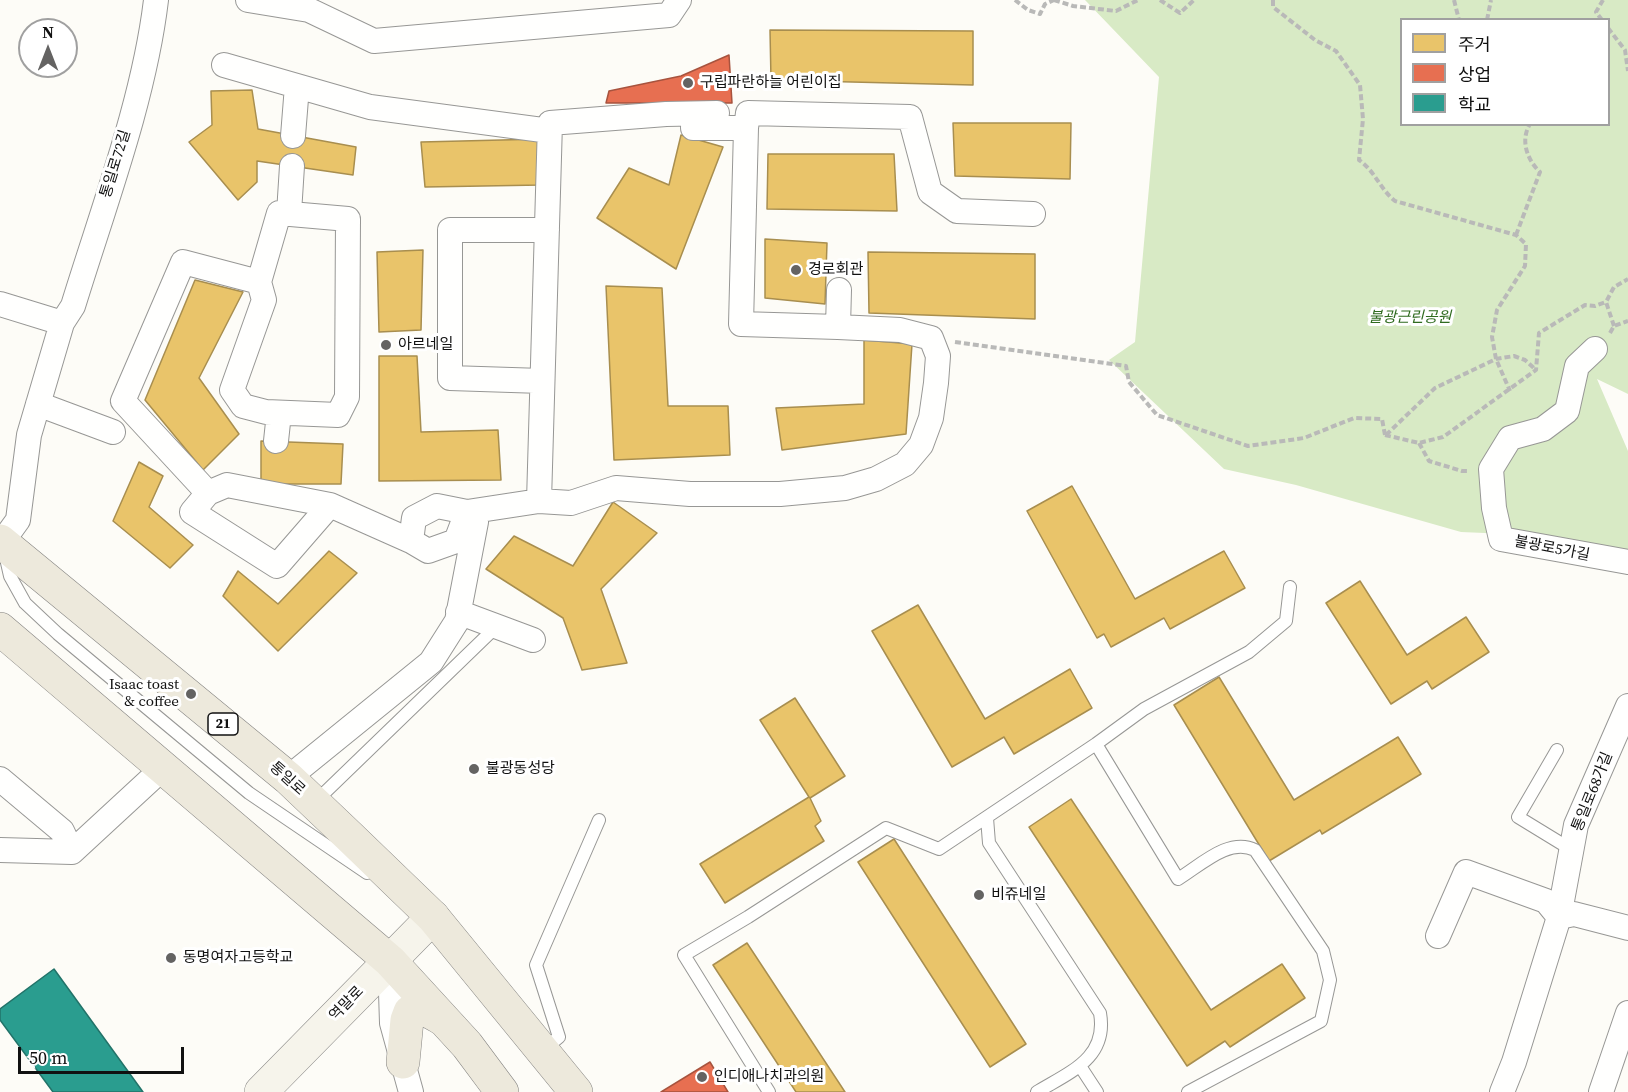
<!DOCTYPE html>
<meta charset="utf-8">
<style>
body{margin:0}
#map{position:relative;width:1628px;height:1092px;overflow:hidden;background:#fdfcf7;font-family:"Source Serif 4","Noto Sans KR",serif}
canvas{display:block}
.legend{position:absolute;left:1400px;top:18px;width:210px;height:108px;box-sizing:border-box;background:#fff;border:2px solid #a0a0a0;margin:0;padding:8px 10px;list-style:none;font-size:18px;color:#111}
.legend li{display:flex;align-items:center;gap:12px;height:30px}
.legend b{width:30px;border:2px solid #a0a0a0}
.north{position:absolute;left:18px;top:18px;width:60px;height:60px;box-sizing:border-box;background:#fff;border:2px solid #a0a0a0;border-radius:50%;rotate:0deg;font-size:16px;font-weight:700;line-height:24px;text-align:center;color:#111}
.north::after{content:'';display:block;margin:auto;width:21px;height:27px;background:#646362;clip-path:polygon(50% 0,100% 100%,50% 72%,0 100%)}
.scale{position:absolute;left:18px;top:1047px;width:166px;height:27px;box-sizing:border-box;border:3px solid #111;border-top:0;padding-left:8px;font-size:18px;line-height:21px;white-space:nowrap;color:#111;-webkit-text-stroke:4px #fff;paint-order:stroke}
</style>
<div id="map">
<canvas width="1628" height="1092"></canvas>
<ul class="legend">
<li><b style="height:16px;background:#e9c46a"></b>주거</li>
<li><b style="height:16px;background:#e76f51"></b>상업</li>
<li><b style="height:16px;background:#2a9d8f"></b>학교</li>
</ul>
<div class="north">N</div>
<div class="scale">50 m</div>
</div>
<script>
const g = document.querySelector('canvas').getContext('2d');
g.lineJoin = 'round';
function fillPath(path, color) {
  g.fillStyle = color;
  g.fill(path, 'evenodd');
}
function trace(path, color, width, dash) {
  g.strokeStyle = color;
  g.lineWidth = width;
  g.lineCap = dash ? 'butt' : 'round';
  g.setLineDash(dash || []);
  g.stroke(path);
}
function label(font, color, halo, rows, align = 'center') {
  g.font = font + ' "Source Serif 4","Noto Sans KR",serif';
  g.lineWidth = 6;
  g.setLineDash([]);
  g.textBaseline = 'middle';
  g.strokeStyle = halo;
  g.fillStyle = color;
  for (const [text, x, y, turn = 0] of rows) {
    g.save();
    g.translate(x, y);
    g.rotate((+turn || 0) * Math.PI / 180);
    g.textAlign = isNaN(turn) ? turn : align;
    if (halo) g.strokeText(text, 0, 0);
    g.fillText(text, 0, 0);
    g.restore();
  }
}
fillPath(new Path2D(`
 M1085,0H1628V394L1597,379L1628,451V553L1532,535L1461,532L1296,485L1224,469L1109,360L1135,342L1159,77ZM1402,20H1608V124H1402Z`), '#d8eac5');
const homes = new Path2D(`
 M770,30L973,31V85L771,80Z
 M252,90L258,129L356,147L353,175L257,161V182L238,200L189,142L212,125L211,91Z
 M953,123H1071L1070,179L955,176Z
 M681,135L723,147L676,269L597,218L629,168L669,185Z
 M542,139L541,185L425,187L421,142Z
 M768,154H894L897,211L767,209Z
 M765,239L827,243L825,304L765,298Z
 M423,250L421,330L379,332L377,252Z
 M868,252L1035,254V319L869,313Z
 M195,280L243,292L199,378L239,434L203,470L145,400Z
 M606,286L662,288L668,406H728L730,455L614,460Z
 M864,340L912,344L906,434L782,450L776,408L864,404Z
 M379,356H417L421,432L498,430L501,480L379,481Z
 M261,441L343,444L341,484H261Z
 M139,462L163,476L149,507L193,545L170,568L113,521Z
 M1072,486L1135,599L1224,551L1245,588L1170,629L1164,618L1111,647L1104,634L1097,638L1027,511Z
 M613,502L657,533L601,589L627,663L582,670L563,618L486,569L514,536L573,566Z
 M329,551L357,573L278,651L223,596L238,571L278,604Z
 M1360,581L1407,655L1466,617L1489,652L1432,689L1427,681L1391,704L1326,603Z
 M918,605L985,719L1070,669L1092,708L1014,754L1004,737L952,767L872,631Z
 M1219,677L1294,800L1398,737L1421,774L1322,834L1320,830L1269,861L1174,705Z
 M795,698L845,776L810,798L821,821L815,826L824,841L725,903L700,864L809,797L760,720Z
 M1071,799L1211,1010L1282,964L1305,998L1230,1047L1225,1041L1187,1066L1029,827Z
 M894,839L1026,1044L990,1067L858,862Z
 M747,943L845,1092H796L713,965Z`);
fillPath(homes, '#e9c46a');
trace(homes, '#a88e4f', 1.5);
const shops = new Path2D(`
 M729,55L732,103H606L609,91L681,76Z
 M710,1062L728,1092H661Z`);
fillPath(shops, '#e76f51');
trace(shops, '#a7533e', 1.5);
const schools = new Path2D(`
 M54,969L143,1092H53L0,1020V1009Z`);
fillPath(schools, '#2a9d8f');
trace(schools, '#227369', 1.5);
const lane = new Path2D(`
 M5,554L10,576L25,603L58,634L249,793L367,873
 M1096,744L1178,879C1201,865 1229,837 1255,850L1323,951L1330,980L1321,1021L1188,1092
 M1557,750L1518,817L1572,850
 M315,802L497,626
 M987,818L989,843L1100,1013C1108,1058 1070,1072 1037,1092
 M543,1050L559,1037L536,965L599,820
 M1080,1066L1097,1092
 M769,1092L684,955L748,917L886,828L939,849L1096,744L1144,709L1249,652L1286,621L1290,587`);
const street = new Path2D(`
 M248,0L309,10L374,41L669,15L679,0
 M224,65L370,107L550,131
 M693,128H746L741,324L838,327
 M746,128L748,113L910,117L930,192L957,211L1033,214
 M293,136L297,86
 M289,213L292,166
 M0,304L62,323
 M1595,349L1577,366L1567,411L1543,429L1510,438L1491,469L1494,508L1501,539L1628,562
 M542,381L450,378V230H547
 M38,404L113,432
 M276,441L279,413
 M208,493L123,401L183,262L259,282L264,300L232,390L243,406L266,412L338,415L347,397L348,219L279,213L259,282
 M539,501L550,123L666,114L717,113
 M330,505L227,485L208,493L192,512L277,566L330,505L411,541
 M0,545L18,520L29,435L62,323L73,306C103,208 144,101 156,0
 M458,612L533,640
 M288,778L431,662L457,621L476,522L467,512L437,506L414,518L411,541L428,551L456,541L467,512L539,501L571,503L616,488L690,494H780L845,488L876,479L905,464L921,445L931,418L936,383L938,356L931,338L900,330L838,327L839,290
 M0,779L62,831L72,852
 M0,850L72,852L163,768
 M1438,936L1466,872L1546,901L1559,917L1574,914L1628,928
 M390,961L392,1023L411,1092
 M1502,1092L1514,1062L1559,917L1576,825L1628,706
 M1601,1092L1628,1013`);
const secondary = new Path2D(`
 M261,1092L433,917`);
const primary = new Path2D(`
 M0,541L288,778L349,836L433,917L576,1092
 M0,629L390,961L467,1045L502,1092
 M403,1062L407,1020L410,1012C424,1006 432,1013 444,1020`);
trace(lane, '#979795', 14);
trace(street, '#979795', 26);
trace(secondary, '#8e8d8b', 34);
trace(primary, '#858482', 34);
trace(new Path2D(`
 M1015,0L1028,10L1040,14L1045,4L1054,0
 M1054,0L1073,6L1116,11L1138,0
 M1160,0L1180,13L1194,0
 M1273,0V7L1315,40L1336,51L1360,85L1363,119L1359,160C1375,171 1380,189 1395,201L1516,235L1526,244L1525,266L1497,310L1492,337L1496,359L1510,391
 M1454,0L1459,20
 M1487,20L1491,0
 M1602,20L1596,12L1603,0
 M1608,28L1625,50L1628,71
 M1516,235L1540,172C1527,160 1520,140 1530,124
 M1614,326L1606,302L1614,287L1628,279
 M1610,333L1614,326L1628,321
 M955,342L1126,366L1129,382L1157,415L1248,446L1304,438L1354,418L1382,419L1385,435
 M1385,435L1419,443L1443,437L1536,370L1539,333L1585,305L1595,306L1606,302
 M1386,435L1435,388L1496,359L1514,356L1525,360L1536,370
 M1419,443L1429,461L1462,471H1469`), '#b9b9b8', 4, [6, 3]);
trace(lane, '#fffffe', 12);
trace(street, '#fffffe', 24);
trace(secondary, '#f6f4eb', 33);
trace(primary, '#ede9dc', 33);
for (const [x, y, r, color] of [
 [688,83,6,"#646362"],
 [796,270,6,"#646362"],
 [386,345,6,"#646362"],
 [191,694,6,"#646362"],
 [474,769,6,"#646362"],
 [979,895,6,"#646362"],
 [171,958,6,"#646362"],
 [702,1077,6,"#646362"]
]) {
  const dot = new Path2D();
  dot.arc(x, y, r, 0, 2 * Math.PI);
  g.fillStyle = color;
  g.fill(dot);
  trace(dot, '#fff', 2);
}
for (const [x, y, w] of [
 [223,724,30]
]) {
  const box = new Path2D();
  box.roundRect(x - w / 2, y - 11, w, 22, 4.5);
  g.fillStyle = '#fff';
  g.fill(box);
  trace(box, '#111', 1.5);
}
label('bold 14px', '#111', null, [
 ["21",223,724]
]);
label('15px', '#111', '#fff', [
 ["구립파란하늘 어린이집",700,83],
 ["경로회관",808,270],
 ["아르네일",398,345],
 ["Isaac toast",179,685,"right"],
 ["& coffee",179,702,"right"],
 ["불광동성당",486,769],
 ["비쥬네일",991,895],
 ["동명여자고등학교",183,958],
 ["인디애나치과의원",714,1077]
], 'left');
label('15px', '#111', '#fff', [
 ["통일로72길",116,164,-73],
 ["불광로5가길",1552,549,11],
 ["통일로",287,779,42],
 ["통일로68가길",1593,792,-68],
 ["역말로",347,1004,-46]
]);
label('italic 15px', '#2f6b1f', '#fff', [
 ["불광근린공원",1410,318]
]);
</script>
